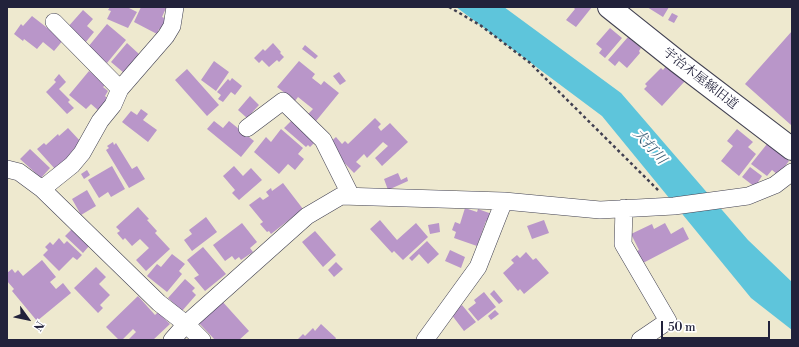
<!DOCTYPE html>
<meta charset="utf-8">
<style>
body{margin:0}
#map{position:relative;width:799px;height:347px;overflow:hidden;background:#eee9cf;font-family:"Libre Bodoni",serif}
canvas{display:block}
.frame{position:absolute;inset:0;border:8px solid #22223b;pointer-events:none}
.north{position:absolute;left:8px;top:299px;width:40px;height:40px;-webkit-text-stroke:3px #fff;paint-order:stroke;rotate:123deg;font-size:11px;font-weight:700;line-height:16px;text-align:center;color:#22223b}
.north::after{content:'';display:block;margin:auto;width:14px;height:18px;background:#22223b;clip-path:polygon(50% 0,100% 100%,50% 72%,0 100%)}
.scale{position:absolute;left:661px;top:321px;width:109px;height:18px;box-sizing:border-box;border:2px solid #22223b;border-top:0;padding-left:5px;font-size:12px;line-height:14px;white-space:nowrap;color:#22223b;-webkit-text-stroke:3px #fff;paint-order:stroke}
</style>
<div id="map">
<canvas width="799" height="347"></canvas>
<div class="frame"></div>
<div class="north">N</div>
<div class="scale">50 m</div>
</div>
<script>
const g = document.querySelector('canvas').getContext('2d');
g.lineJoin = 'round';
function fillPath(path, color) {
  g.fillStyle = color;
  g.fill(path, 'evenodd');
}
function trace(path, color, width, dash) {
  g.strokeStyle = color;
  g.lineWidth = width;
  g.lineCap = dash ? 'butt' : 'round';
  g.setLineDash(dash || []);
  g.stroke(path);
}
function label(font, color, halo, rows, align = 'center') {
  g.font = font + ' "Libre Bodoni","Noto Serif JP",serif';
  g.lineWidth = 4;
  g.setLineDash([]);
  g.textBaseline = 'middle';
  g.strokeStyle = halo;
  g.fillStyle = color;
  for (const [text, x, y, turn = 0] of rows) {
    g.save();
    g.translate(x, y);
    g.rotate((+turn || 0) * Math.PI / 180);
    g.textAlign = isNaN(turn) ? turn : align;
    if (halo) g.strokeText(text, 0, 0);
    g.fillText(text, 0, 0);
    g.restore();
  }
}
fillPath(new Path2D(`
 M456,7H504L621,93L748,240L792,282V330L751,298L602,116Z`), '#5ec5db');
fillPath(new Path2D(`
 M110,7H127L137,12L128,28L107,19L111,11L108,10Z
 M141,7H164L166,8L162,17L167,19L161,30L159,29L157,34L134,22Z
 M573,7H592L576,27L566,20L575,9Z
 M647,7H669L663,17Z
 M83,10L93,19L87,26L94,32L85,43L67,28Z
 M672,13L678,16L674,23L668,20Z
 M32,16L55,34L64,39L54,51L43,42L37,49L24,39L23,41L14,34L21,24L23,26Z
 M107,24L126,40L107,63L88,47Z
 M610,28L622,38L605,58L599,53L602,49L596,44Z
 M792,31V124L791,125L745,84Z
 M628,37L641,48L639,51L640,53L627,68L619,61L615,66L608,60Z
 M127,43L139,54L124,73L111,62Z
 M273,43L281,52L280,53L284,57L279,62L277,60L269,67L262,60L259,63L254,58L263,49L265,51Z
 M305,45L318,56L315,59L302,49Z
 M214,61L229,72L216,91L201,80Z
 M299,61L315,74L312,78L321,85L324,81L339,93L316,121L308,114L313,109L298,97L295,101L277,87Z
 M667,65L685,81L662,106L644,89L647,86L645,84L661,68L663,70Z
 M187,69L219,105L207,116L175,80Z
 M89,71L106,84L103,87L108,91L105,96L109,100L99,111L91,104L86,109L69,95Z
 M339,72L346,81L340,85L333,76Z
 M59,74L66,82L59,89L70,100L68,102L74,108L67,114L46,92L56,82L54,80Z
 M232,78L242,86L235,95L231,92L223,102L218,99L221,95L217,92L228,79L230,81Z
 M250,96L259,105L247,118L238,110Z
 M141,109L148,114L143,120L157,130L148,142L122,122L131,111L137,115Z
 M375,118L381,124L378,127L381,131L390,123L408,142L382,166L375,158L388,146L383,142L367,158L364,154L356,162L361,166L354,173L327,145L336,137L342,144L345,141L348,144Z
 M293,119L316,141L310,147L308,145L306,147L284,128Z
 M214,121L223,128L229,121L254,141L241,157L207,129Z
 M68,128L82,143L72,151L75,155L55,169L37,149L44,143L46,145L58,134L59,136Z
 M281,129L303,148L298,154L304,159L295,170L288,164L279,174L254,152L266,137L271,142Z
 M737,129L753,142L748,147L756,154L739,176L721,161L733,146L727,141Z
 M113,142L114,145L116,143L132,169L137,166L145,179L129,188L106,150L109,148L107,146Z
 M767,144L789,161L778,175L772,170L767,176L751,164Z
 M30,149L50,168L41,178L20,159Z
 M112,166L125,189L111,197L108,192L99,198L88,180Z
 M234,166L243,176L251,168L262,180L239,200L232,193L235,190L223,176Z
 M750,167L762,176L755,187L742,177Z
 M87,170L90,175L84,179L81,174Z
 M398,173L401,180L407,177L408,181L388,190L384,179Z
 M283,183L303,209L271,234L269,231L267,232L260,224L263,222L249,205L260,197L263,200L269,196L266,192L271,188L272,191Z
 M87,190L96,206L81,215L72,199Z
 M138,207L149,219L147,220L157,231L155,233L170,249L146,271L136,260L149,248L140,239L132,246L125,238L123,240L117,233L120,231L116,227Z
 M465,208L477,212L478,209L492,214L489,222L486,221L477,246L454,238L456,232L452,230L455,222L460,224Z
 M206,217L217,232L192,251L184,240L192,234L189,230Z
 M380,220L397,240L416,223L428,237L403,260L394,251L392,253L370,229Z
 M544,220L549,233L532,239L527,226Z
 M242,223L257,242L250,248L253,252L241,260L239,257L235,260L232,256L225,261L213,245Z
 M439,223L440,232L430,234L428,225Z
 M665,223L671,234L683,227L689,239L643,263L637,251L639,250L631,234L652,224L654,229Z
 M72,229L89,246L83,253L65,236Z
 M315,231L336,255L323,267L302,242Z
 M59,238L64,244L67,241L82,255L77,260L73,257L59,271L43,255L48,250L45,247L50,242L53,245Z
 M427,241L439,254L428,264L419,254L412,261L409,258Z
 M203,247L226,274L205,291L194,278L199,275L187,260Z
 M450,250L465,257L461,268L445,261Z
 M526,252L533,260L536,258L549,273L524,294L520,289L518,291L503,273L514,263L511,260L517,255L520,258Z
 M172,254L185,264L179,271L182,274L167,292L147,276L157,264L161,267Z
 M42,260L56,277L50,282L56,289L63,283L71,293L37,321L12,291L14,289L7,281V273L12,269L15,273L18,270L23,276Z
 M336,262L343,269L334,277L328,270Z
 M96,267L106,277L99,284L110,295L100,305L103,308L98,313L74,288Z
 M185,279L195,288L192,291L196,295L182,311L168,298Z
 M494,290L503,301L499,304L490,294Z
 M484,292L496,307L478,321L468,309L476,303L474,300Z
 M138,296L155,315L158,312L170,324L153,340H128L136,332L133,329L122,340H119L106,327Z
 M221,300L249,331L239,340H215L198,322Z
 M462,305L476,322L464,331L451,314Z
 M495,310L499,314L491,320L488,316Z
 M321,324L336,338L335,340H297L303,334L305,336L313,328L315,331Z`), '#b996c9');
const street = new Path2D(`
 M54,22L120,89
 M247,128L283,101L323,140L351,196
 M7,169L19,172L42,189L159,303L186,324L202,340
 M42,189L72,165L82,153L100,121L113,105L120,89L166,36L172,26L175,7
 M624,208L623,244L668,321L640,340
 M172,340L186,324L307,216L341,196L504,201L600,210L674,206L748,196L775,185L792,172
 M425,340L478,267L504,201`);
const secondary = new Path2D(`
 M609,7L678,62L792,149`);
trace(street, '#414051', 18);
trace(secondary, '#414051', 24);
trace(new Path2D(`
 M449,7L480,25L529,62L660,192`), '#414051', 2.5, [3, 3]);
trace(street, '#fff', 17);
trace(secondary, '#fff', 22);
label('13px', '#22223b', '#fff', [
 ["宇治木屋線旧道",700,79,38]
]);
label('italic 14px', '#375b73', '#fff', [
 ["犬打川",649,147,48]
]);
</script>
